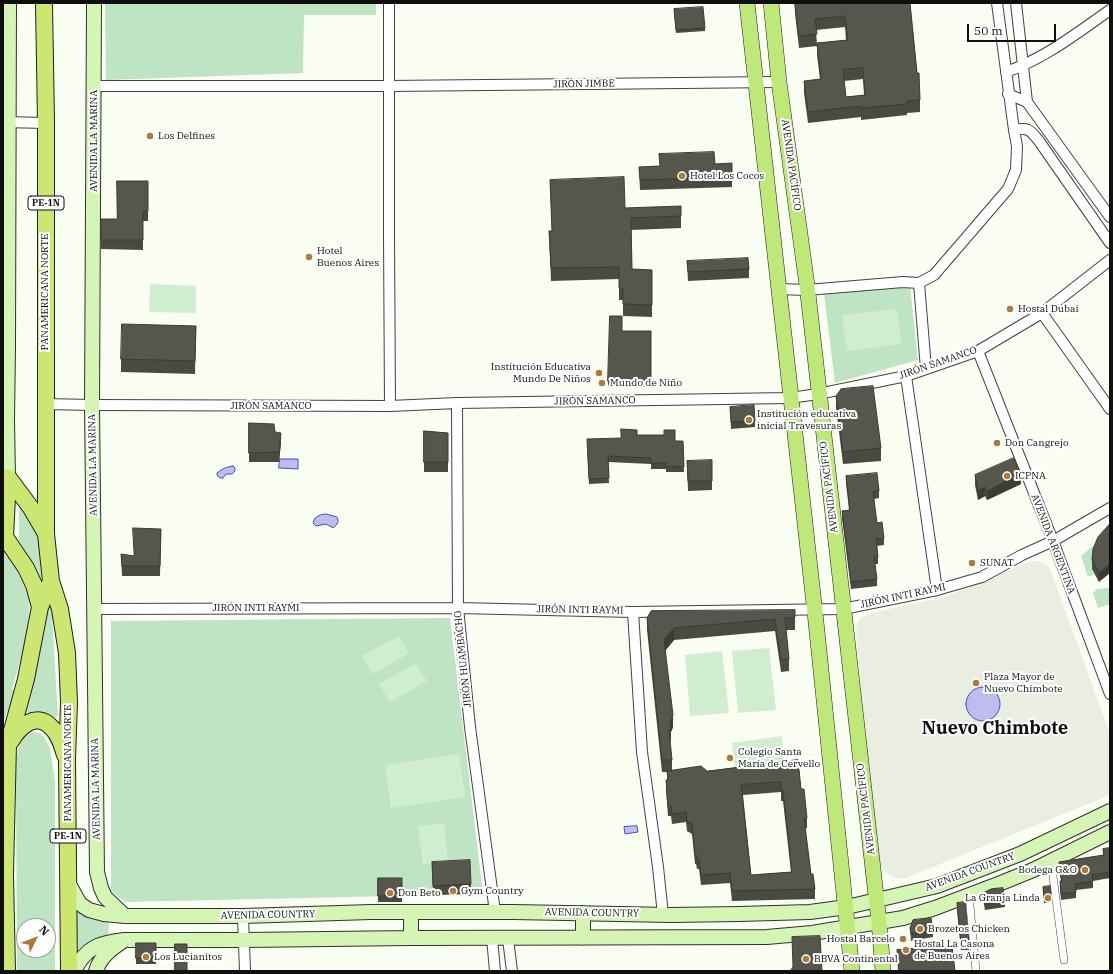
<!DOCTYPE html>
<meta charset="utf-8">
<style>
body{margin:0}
#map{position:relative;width:1113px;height:974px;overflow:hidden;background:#f9fdf2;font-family:"IBM Plex Serif",serif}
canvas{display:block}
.frame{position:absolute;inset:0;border:4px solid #0f0f0f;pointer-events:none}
.north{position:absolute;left:16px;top:918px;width:40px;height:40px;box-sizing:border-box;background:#fff;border:1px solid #9f9f9f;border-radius:50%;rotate:47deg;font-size:11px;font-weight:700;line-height:16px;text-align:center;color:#0f0f0f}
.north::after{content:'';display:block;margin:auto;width:14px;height:18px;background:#ae7b37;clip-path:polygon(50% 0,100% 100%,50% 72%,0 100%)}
.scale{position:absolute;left:967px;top:24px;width:89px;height:18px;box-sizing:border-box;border:2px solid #0f0f0f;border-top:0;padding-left:5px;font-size:12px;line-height:14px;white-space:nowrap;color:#0f0f0f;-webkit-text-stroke:3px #fff;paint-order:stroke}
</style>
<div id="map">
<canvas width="1113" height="974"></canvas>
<div class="frame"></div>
<div class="north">N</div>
<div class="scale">50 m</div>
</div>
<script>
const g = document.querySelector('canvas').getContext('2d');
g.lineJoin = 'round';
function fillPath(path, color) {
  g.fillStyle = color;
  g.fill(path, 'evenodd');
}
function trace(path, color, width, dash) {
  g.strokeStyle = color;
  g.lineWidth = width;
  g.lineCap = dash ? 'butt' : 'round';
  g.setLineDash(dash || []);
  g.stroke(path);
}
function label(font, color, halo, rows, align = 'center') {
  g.font = font + ' "IBM Plex Serif",serif';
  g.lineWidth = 4;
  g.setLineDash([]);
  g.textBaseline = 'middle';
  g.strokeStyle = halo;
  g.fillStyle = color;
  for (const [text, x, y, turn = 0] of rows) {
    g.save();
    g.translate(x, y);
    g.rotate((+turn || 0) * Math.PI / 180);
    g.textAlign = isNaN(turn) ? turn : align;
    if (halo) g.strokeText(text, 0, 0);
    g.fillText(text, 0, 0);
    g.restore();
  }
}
fillPath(new Path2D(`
 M105,3H376V15H304L303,73L106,80Z
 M910,285L918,360L835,383L824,294Z
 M20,503L42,541L41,578L40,581L19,542V505Z
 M1095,544L1098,547L1092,569L1094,574L1088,577L1081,556Z
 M3,549C12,558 21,569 26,581C37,605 20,663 12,689L16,691L3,722Z
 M1110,588V604L1098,608L1093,593L1097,589Z
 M51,599L58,716L55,718C44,711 35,710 23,713L44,613Z
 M450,618L483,894L125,902L111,891V621Z
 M35,732L40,733L44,737L50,748L55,781V971H17L16,780C17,764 14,735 35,732ZM24,926H48V950H24Z
 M75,910L87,917L109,922L108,938C94,940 85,943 74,954Z`), '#bfe4c3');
fillPath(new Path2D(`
 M150,284L196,286V313L149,312Z
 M897,309L902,344L847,351L842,315Z
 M399,636L409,654L372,674L362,656Z
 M769,648L776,710L738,713L732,651Z
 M722,651L729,713L690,716L685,655Z
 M416,664L427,681L390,702L379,684Z
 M782,736L784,763L735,769L732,743Z
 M459,754L465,797L391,808L385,765Z
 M444,823L448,861L423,864L418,826Z`), '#d1edd0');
fillPath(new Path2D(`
 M1031,561H1037L1042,562L1048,566L1052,574L1110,734V795L903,879L892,877L885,871L879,864L876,855L856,631L857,625L859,620L865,616L871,613L945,597Z`), '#e9eee1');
const water = new Path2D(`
 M280,459H298V469L279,468Z
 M233,466L235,468V471L232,474H226L223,478H220L217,475V473C222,469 226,467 233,466Z
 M326,514L337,517C339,522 338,524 333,528L326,524L316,526L313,523L315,518L320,515Z
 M966 704a17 17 0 1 1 34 0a17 17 0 1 1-34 0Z
 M637,826L638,832L625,834L624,827Z`);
fillPath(water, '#bdbdef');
trace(water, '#4e4dbd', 1);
const pedestrian = new Path2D(`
 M1051,861L1064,960
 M969,895L976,971`);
const minor = new Path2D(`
 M389,3V234L390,406
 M997,3L1014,130C1029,127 1030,130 1039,141L1110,243
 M1016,3L1027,102
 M1006,72C1044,59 1077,33 1110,10
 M94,86H389L779,82
 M1008,94L1027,102L1110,217
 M3,122L46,123
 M919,283L926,369
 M778,289L807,290L903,282L919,283L934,275L1008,189L1016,170L1017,146L1014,130
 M1042,313L1110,409
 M978,351L1053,541L1110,694
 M906,376L937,590
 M457,403L458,608L470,727L495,912
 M45,404L92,405L390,406L457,403L790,398L818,394L906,376L978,351L1042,313L1110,260
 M94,609L458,608L633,612L843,609L937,590L982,577L1022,555L1053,541L1110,508
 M633,612L642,752L658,867L663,915
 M243,916L245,971
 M492,938L495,971
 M508,939L512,971`);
const secondary = new Path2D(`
 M94,3L92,405L97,872L101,888L105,897L125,916
 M8,477L7,420L8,347L9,3
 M69,884L80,904L89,910L104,914L125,916H243L371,912H513L671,915L739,914L810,912L847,907L937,886L1020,854L1110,811
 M583,913V938
 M411,938V912
 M74,971C86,947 99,943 124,940H244L411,938L767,937L812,933L879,922L903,918L935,908L1001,883L1033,870L1110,832
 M96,971C100,957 111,949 123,941`);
const primary = new Path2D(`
 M747,3L816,622L852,971
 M771,3L779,82L807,285L879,922L883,971`);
const trunk = new Path2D(`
 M44,3L46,123V534L51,581L60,609L67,653L69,702L67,760L69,971
 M8,477L5,537L26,568L34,585L40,607
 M8,477L31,508L45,532
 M11,741C19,727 36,711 51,727C59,734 62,745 65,755
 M7,971L5,874L8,745L26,679L40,607L51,581`);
trace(pedestrian, '#424242', 8);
trace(minor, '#424242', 12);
trace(secondary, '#313131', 16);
trace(primary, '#202020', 16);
trace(trunk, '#202020', 18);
trace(pedestrian, '#fff', 7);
trace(minor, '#fff', 10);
trace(secondary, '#d5f5b5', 14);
trace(primary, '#bee878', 15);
trace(trunk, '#cce672', 16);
fillPath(new Path2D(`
 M795,3H910L920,100V112L907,113V115L861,120V117L808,123L804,93V81L820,79L817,55V43L846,40L845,27L816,30L817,46L799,48L795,13ZM863,79L864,95L846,97L844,81Z
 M674,12L705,28V31L676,33Z
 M659,154L715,164L732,177V187L640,190L639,167L660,166Z
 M550,180L625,208L681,216V228L631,230L632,269L652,270V317L623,316V300H619V279L551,281L549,231H552Z
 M148,181V221H143V250L101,249V219H117Z
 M687,261L749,269V278L688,281Z
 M610,316L622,331H651V387L608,386Z
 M196,326L195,374L121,372V359Z
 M836,396L881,448V461L843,464L836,408Z
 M730,407L755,421V427L731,429Z
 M249,423L275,432L281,442L279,462H249Z
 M424,431L448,433V472H424Z
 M637,435L675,441H683L684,472H666V469H651V464L608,462L609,483L589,484L587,445Z
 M687,461L712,481V490L688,491Z
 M975,475L1021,484L987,500L985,496L978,500L975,485Z
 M846,476L879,491V498L874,499L877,523L884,538V545L877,546L878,557V564H875L877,579V586L851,589L842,518V511L849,510L846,483Z
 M1110,524L1099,582L1092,569V560Z
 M161,529L160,576H122L121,554L134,556Z
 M795,617V630H786L789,659V671L781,672L775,631L674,640L665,651L673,727L671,732V742H670L672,760V770L707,771L798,760L801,789L807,818V828H805L811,874L815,889V899L732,901L730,883L701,885L699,869H697L696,864H695L692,834L687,831L686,822L672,824L671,816H668L666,790V780H667V772H662L647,630V618ZM781,792V801H783L791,872L751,875L743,795Z
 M1110,848V878L1093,881V888L1076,890V898L1061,900L1060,888V881H1061L1059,869V862L1103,855V849Z
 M432,862L471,884V894L433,895Z
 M378,878H402V902H378Z
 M1043,887L1051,898V902L1044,903Z
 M983,893L1005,901V907L985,910L983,899Z
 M957,903L969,943V950H961L957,910Z
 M910,928L933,931V937L911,941Z
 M136,943H156V964H136Z
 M897,950L955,971H898Z`), '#4a4a41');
fillPath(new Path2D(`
 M281,433V442L279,462V452Z
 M1021,474V484L987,500V491Z
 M985,487V496L978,500V491Z
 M1110,563V573L1099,582V573Z
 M674,628V640L664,652V640Z
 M673,715V727L671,732L670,724Z`), '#3c3c35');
const building = new Path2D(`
 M795,3H910L917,73H919L920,100L907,101V104L861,108V106L808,112L804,81L821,79L817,43L848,40L845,16L815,19L817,34L799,36ZM863,68L865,95L846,97L843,70Z
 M703,7L705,28L676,30L674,9Z
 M714,152L715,164L732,163V177L640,180L639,167L660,166L659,154Z
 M624,177L625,208L681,206V216L631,218L632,269L652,270V305L623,304V288H619V267L551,268L549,231H552L550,180Z
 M117,181H148V211H143V240H101V219H117Z
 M748,258L749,269L688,272L687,261Z
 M610,316H622V331H651V381H608Z
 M122,324L196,326L195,361L121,359Z
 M873,386L881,448L843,452L836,396L841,389Z
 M754,405L755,421L731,422L730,407Z
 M249,423L274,424L275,432L281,433L279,452L249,453Z
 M621,429L637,430V435H664V430H675V441H683L684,467L666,466V463H651V458L608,456L609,478L589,479L587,439L621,438Z
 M424,431L448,433V462H424Z
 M1014,458L1021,474L987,491L985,487L978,491L975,475Z
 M712,460V481H688L687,461Z
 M877,473L879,491L873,492L877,523L882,522L884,538L876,539L878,557H874L877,579L851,582L842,511L850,510L846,476Z
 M1110,524V563L1099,573L1092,560L1093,549L1098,537Z
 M133,528L161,529L160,566H122L121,554L134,556Z
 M795,610V617L785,618L789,659L781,660L775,619L674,628L664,640L673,715L670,724L671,730H669L672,760H662L647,618L651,611Z
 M798,760L801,789H804L807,818H804L811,874H813L815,889L732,891L730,873L701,875L699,859H697L696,854H695L692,824L687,821L686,812L672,814L671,806H668L666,780H668L667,771L701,766L707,771ZM781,782V791L783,790L792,872L751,875L741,785Z
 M1110,848V872L1092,875L1093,881L1075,884L1076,892L1061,894L1060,881H1062L1059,862L1104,855L1103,849Z
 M470,860L471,884L433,886L432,862Z
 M378,878H402V896H378Z
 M1050,886L1051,898L1044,899L1043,887Z
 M1003,888L1005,901L985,904L983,893L991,889Z
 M965,902L969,943L961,944L957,903Z
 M931,918L933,931L911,934L910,928L913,920Z
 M820,936L822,971H790L793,967L792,937Z
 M136,943H156V958H136Z
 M175,944H187V971H175Z
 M952,946L955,971H899L897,950Z`);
fillPath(building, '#56564c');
trace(building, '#3c3c35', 1);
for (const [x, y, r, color] of [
 [150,136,4,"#ae7b37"],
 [682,176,4,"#ae7b37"],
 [309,257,4,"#ae7b37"],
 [1010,309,4,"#ae7b37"],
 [599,373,4,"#ae7b37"],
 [602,383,4,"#ae7b37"],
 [749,420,4,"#ae7b37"],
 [997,443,4,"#ae7b37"],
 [1007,476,4,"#ae7b37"],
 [972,563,4,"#ae7b37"],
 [976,683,4,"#ae7b37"],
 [730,758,4,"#ae7b37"],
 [1085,870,4,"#ae7b37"],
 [453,891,4,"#ae7b37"],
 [390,893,4,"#ae7b37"],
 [1048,898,4,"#ae7b37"],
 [920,929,4,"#ae7b37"],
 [903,939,4,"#ae7b37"],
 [906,950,4,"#ae7b37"],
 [146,957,4,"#ae7b37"],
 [806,959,4,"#ae7b37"]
]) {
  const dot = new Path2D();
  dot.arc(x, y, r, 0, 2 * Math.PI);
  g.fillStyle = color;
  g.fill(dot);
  trace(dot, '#fff', 1.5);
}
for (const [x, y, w] of [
 [46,203,36],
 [68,836,36]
]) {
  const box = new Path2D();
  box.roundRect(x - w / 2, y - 7, w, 14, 3);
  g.fillStyle = '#fff';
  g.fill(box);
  trace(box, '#0f0f0f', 1);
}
label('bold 9px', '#0f0f0f', null, [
 ["PE-1N",46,203],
 ["PE-1N",68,836]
]);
label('10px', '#0f0f0f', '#fff', [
 ["JIRÓN JIMBE",584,84,-1],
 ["AVENIDA LA MARINA",94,141,-90],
 ["AVENIDA PACÍFICO",791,165,82],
 ["PANAMERICANA NORTE",45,292,-90],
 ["JIRÓN SAMANCO",938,363,-19],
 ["JIRÓN SAMANCO",595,401,-1],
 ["JIRÓN SAMANCO",271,406],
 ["AVENIDA LA MARINA",93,465,-91],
 ["AVENIDA PACÍFICO",829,487,-97],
 ["AVENIDA ARGENTINA",1053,544,69],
 ["JIRÓN INTI RAYMI",903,596,-12],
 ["JIRÓN INTI RAYMI",256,608],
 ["JIRÓN INTI RAYMI",580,610,1],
 ["JIRÓN HUAMBACHO",463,659,-96],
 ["PANAMERICANA NORTE",68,763,-90],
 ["AVENIDA LA MARINA",96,789,-91],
 ["AVENIDA PACÍFICO",866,809,-97],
 ["AVENIDA COUNTRY",970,872,-20],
 ["AVENIDA COUNTRY",592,913,1],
 ["AVENIDA COUNTRY",268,915,-1]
]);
label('10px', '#0f0f0f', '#fff', [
 ["Los Delfines",158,136],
 ["Hotel Los Cocos",690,176],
 ["Hotel",317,251],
 ["Buenos Aires",317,263],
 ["Hostal Dubai",1018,309],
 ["Institución Educativa",591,367,"right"],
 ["Mundo De Niños",591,379,"right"],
 ["Mundo de Niño",610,383],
 ["Institución educativa",757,414],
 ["inicial Travesuras",757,426],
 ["Don Cangrejo",1005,443],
 ["ICPNA",1015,476],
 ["SUNAT",980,563],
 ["Plaza Mayor de",984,677],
 ["Nuevo Chimbote",984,689],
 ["Colegio Santa",738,752],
 ["María de Cervello",738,764],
 ["Bodega G&O",1077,870,"right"],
 ["Gym Country",461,891],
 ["Don Beto",398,893],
 ["La Granja Linda",1040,898,"right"],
 ["Brozetos Chicken",928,929],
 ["Hostal Barcelo",895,939,"right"],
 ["Hostal La Casona",914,944],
 ["de Buenos Aires",914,956],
 ["Los Lucianitos",154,957],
 ["BBVA Continental",814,959]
], 'left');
label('bold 18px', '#0f0f0f', '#fff', [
 ["Nuevo Chimbote",995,729]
]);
</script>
